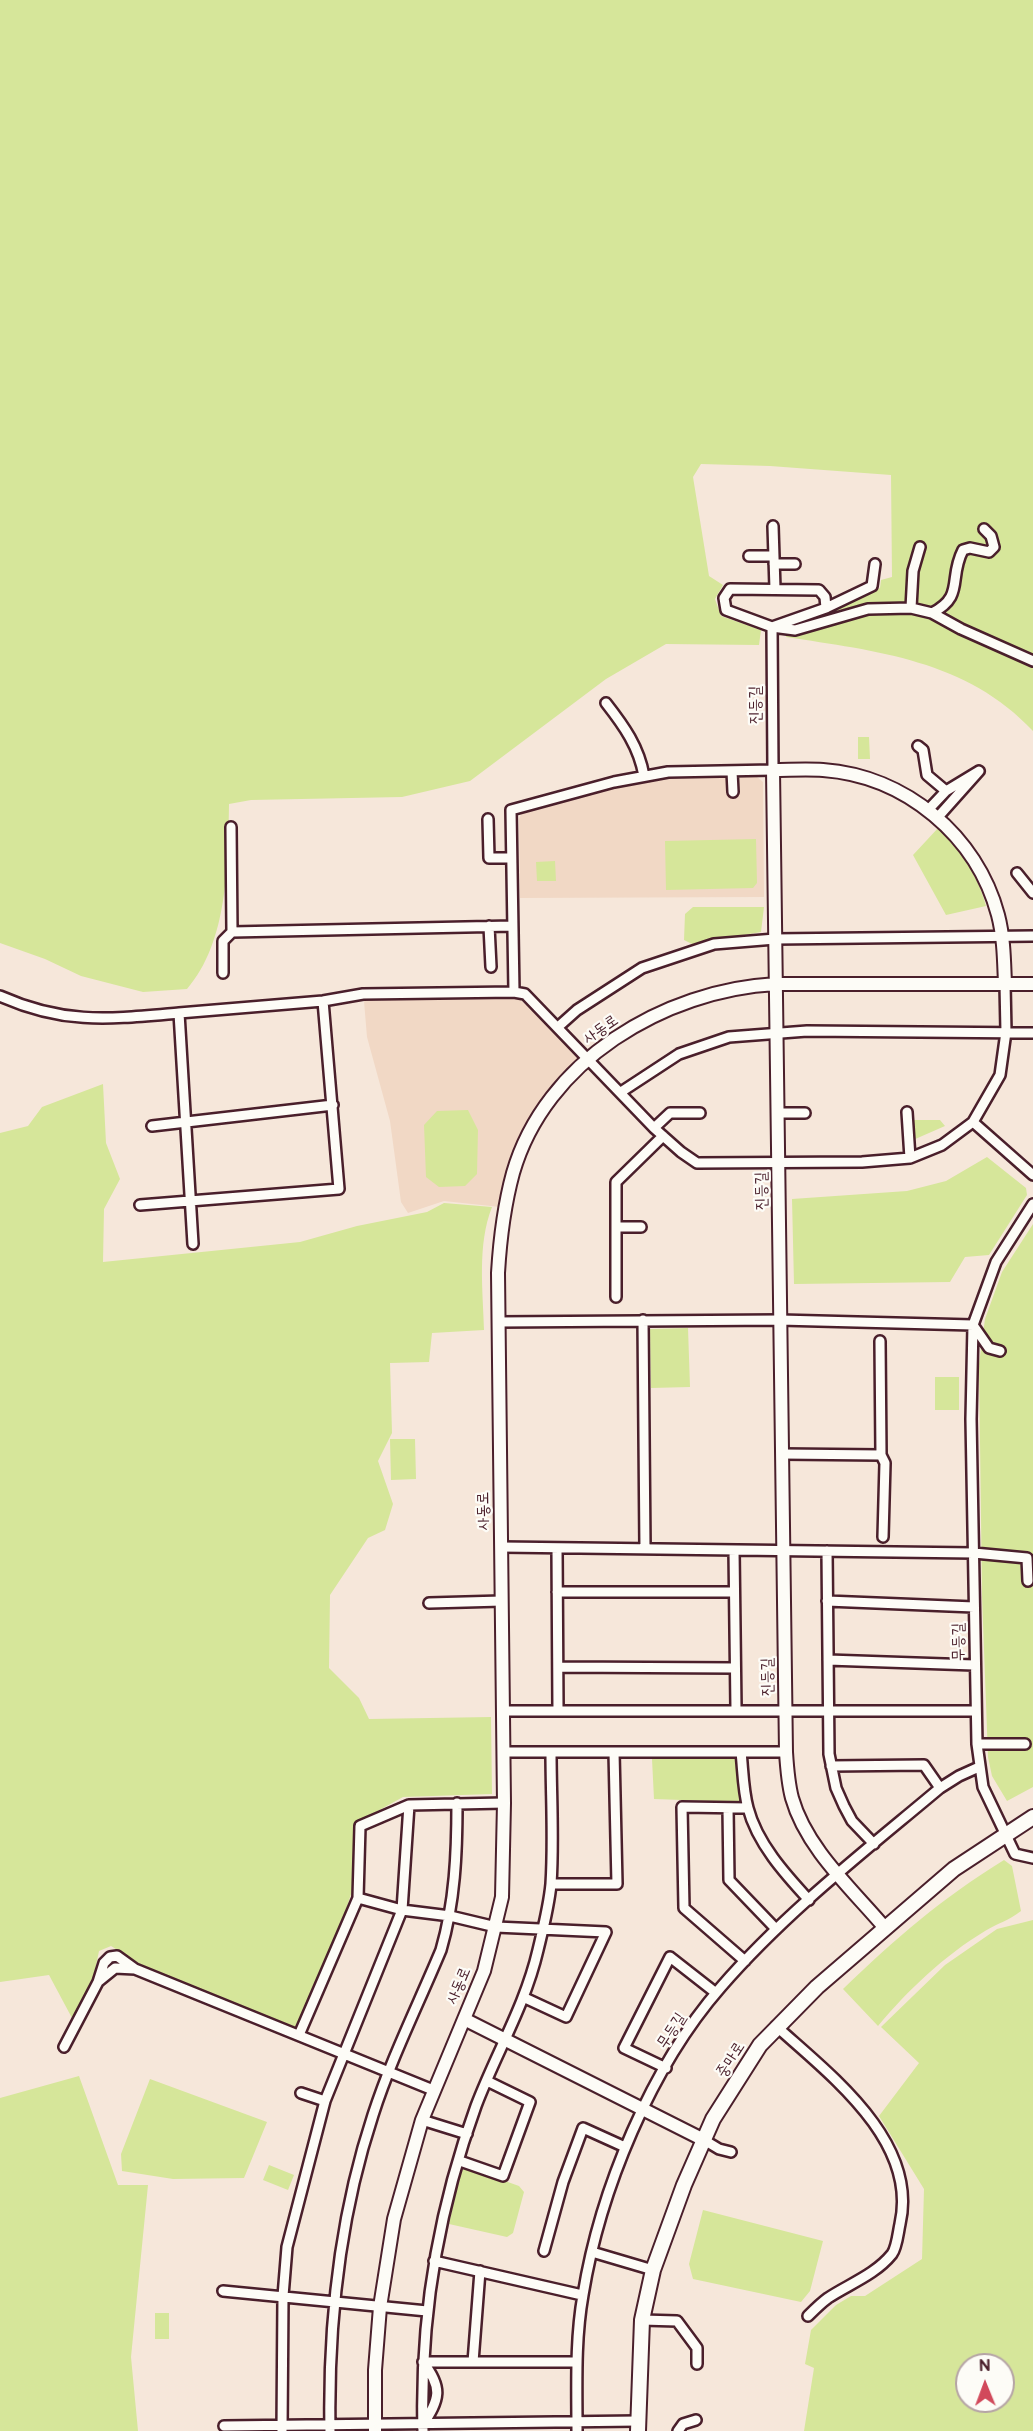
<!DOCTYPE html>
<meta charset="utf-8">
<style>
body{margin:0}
#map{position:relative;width:1033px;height:2431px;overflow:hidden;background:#f6e7da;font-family:"Balsamiq Sans",sans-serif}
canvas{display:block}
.north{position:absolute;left:955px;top:2353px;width:60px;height:60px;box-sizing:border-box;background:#fdfcf7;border:2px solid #b5a4a5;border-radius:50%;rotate:359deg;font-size:16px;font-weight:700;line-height:24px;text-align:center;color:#4a1f2b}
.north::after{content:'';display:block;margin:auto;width:21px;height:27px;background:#d1495b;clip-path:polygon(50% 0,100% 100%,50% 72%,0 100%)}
</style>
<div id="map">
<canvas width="1033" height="2431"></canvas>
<div class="north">N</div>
</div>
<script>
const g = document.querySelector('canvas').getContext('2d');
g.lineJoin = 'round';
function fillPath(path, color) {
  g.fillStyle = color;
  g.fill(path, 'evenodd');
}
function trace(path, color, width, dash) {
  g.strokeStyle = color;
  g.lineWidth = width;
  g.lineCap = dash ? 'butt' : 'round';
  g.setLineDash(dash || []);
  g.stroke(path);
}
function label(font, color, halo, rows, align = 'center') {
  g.font = font + ' "Balsamiq Sans","Poor Story",sans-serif';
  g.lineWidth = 4.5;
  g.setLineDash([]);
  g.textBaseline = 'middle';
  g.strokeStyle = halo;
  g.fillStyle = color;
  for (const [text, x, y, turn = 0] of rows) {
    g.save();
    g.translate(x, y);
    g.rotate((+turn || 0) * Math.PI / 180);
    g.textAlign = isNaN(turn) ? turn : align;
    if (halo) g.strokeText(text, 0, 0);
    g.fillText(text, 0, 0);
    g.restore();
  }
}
fillPath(new Path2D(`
 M669,776H756L763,782L764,897L520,898L519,819L523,810Z
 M516,996L582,1057L538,1104L500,1207L444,1201L408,1213L401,1202L390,1121L367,1037L364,1001Z`), '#f1d8c5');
fillPath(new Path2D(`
 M0,0H1033V731C967,660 876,651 786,637V633L880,588L881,580L892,577L891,475L770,466L701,464L693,477L709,576L723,585L715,599L721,616L761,630L759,645L666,644L606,679L470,781L402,797L251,800L229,804C228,864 228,942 187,989L143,992L81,976L45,959L0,943Z
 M858,737H869L870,759H858Z
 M939,827C960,851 978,875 986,906L946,915L913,855Z
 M756,839L757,883L753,888L666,890L665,841Z
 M555,861L556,881H537L536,862Z
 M693,907H764L761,932L692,944L684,940L685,914Z
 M103,1084L106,1143L120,1179L104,1209L103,1262L300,1242L357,1226L427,1212L444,1203L492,1207C477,1245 483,1290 484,1330L432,1333L429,1362L390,1363L392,1433L378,1461L393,1504L385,1530L368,1538L330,1595L329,1668L359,1698L369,1719L491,1717L492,1794L403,1797L354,1824L352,1891L338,1935L297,2029L143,1966L111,1946L99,1951L93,1980L72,2018L49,1975L0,1982V1133L28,1126L42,1107Z
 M468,1110L478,1130L477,1174L465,1186L439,1187L426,1177L424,1125L437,1111Z
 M913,1120H940L945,1126L913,1140Z
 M987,1157L1026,1188L1027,1195L989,1255L965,1257L950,1282L794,1284L792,1199L907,1191L946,1181Z
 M1033,1224V1787L1007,1801L992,1776L988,1757L982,1596L979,1364L985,1319L1002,1272Z
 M688,1328L690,1387L651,1388L650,1329Z
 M935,1377H959V1410H935Z
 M390,1439H415L416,1479L391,1480Z
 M656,1756L733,1757L737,1762L742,1797L738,1802L654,1799L652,1759Z
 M1004,1860L1012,1866L1021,1911C1010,1920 998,1923 985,1931C945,1955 908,1990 878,2026L843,1989C895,1939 942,1898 1004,1860Z
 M1033,1920V2431H804L814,2368L805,2364L811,2330L836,2305L851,2296H865L922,2259L924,2189L879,2116L919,2063L881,2027L945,1965L997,1929ZM967,2365H1003V2401H967Z
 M79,2076L118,2185H148L131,2357L138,2431H0V2098Z
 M150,2079L267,2122L244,2178L173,2179L122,2171L121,2154Z
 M269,2165L294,2175L288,2190L263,2180Z
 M466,2167L519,2186L524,2192L513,2233L507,2237L449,2224L461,2171Z
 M703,2210L823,2241L810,2291L801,2302L693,2279L689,2264Z
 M155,2313H169V2339H155Z`), '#d6e69a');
const minor = new Path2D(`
 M773,526L775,589
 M749,556H773
 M774,564H795
 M826,608L872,586L875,564
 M911,608L932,613L961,629L1033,661
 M932,613C965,596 948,579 963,550L970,548L989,552L994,547L991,536L984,529
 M772,627L773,770L668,772L614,782L511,810L514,992L525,994L654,1128L681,1152L697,1163L862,1162L910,1158L942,1145L973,1122
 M772,627L826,608L825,597L819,590L730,589L724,598L726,610L772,627L795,630L868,609L911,608L913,571L920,547
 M606,703C624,726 639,747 644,776
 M918,746L923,750L927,775L946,791
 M732,771L733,792
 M928,810L946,791L979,771L938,817
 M488,819L489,858H511
 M1017,873L1033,893
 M489,926L491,967
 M232,932L512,926
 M223,973V941L232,932L231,827
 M1005,984L1006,1032L1000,1075L973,1122L1033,1175
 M0,996C65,1025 110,1019 179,1013
 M558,1027L577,1010L642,968L714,944L775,939L1033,936
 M621,1092L679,1054L729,1037L807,1031L1033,1033
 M907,1112L910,1158
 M777,1113H805
 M152,1126L333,1105
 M654,1128L670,1113H700
 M1033,1204L996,1262L973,1325L971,1419L977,1744L983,1787L1015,1854L1033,1858
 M140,1205L339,1189L323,1001
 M616,1227H641
 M193,1244L179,1013L323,1001L363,994L514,992
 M616,1297V1182L663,1136
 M643,1320L645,1549
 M498,1322L780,1320L973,1325L989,1348L1000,1351
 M880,1341L881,1455
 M782,1454L881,1455L885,1463L883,1537
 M501,1547L974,1553L1027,1558L1028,1581
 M557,1548L558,1710
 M734,1550L736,1709
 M827,1551L829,1754L836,1788L844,1806L852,1821L874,1844
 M557,1592H734
 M827,1601L974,1607
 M429,1603L502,1601
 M828,1660L974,1665
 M558,1667L735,1668
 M504,1711H976
 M977,1744H1025
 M504,1752H786
 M741,1752C743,1770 743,1790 748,1808C757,1843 785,1874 809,1900
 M831,1766L924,1765L940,1788
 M728,1808L729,1880L776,1929
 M551,1884H617L614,1752
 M358,1898L402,1910L450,1916L496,1927L606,1932L566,2017L525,1998
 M745,1961L684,1908L682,1807L748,1808
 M99,1981L115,1968L135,1969
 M776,2026C829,2074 919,2141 900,2224C898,2233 897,2247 892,2254C875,2275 849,2284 828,2298C821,2303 814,2310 808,2316
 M299,2035L358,1898L360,1826L409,1805L504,1803
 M64,2047L98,1982L104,1963L110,1957L117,1956L135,1969L433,2090
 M666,2068L624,2048L670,1957L716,1993
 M301,2093L325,2101
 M422,2120L467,2134
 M704,2140L719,2149L731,2152
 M460,2161L503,2176L530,2102L487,2081
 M544,2251L563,2182L583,2128L625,2147
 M592,2252L653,2270
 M434,2261L582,2295
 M223,2291L427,2311
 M642,2320L677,2321L697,2348V2364
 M423,2362H577
 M473,2362L480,2271
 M224,2426L638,2421
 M422,2426C440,2399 443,2388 423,2362
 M282,2431L283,2296L287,2247L325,2101L402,1910L409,1805
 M330,2431C328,2323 339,2218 373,2115C391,2059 418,2005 441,1950C455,1902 457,1853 457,1803
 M423,2431C420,2321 438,2210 476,2106C496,2053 525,2006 538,1950C543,1929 549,1906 551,1884C554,1840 551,1795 551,1752
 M577,2431C577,2386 575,2340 583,2295C600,2190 651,2067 721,1987C786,1912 865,1851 940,1788L959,1776L979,1767
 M678,2431L683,2424L696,2420`);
const tertiary = new Path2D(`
 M885,1928C852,1889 806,1848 792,1798C788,1783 787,1768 786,1752L773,770C789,770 807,769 823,770C906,776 977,836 998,915C1004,938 1004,961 1005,984
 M464,2019L704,2140
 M375,2431V2370L380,2307L394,2219L422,2120L484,1971L502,1897L504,1803L498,1273C500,1239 504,1206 513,1173C545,1061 664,990 776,984H1033`);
const secondary = new Path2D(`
 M638,2431L642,2320L653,2270L684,2185L713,2119L760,2045L817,1987L954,1869L1033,1817`);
trace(minor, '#4a1f2b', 14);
trace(tertiary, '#4a1f2b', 16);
trace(secondary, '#4a1f2b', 18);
trace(minor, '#fdfcf7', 9);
trace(tertiary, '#fdfcf7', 12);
trace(secondary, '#fdfcf7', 14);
label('16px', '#4a1f2b', '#fdfcf7', [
 ["진등길",756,705,-90],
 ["사동로",601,1030,-35],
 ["진등길",762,1191,-91],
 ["사동로",484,1511,-91],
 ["무등길",959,1642,-91],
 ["진등길",768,1677,-91],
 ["사동로",459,1986,-67],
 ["무등길",672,2031,-57],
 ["중마로",731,2060,-57]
]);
</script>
